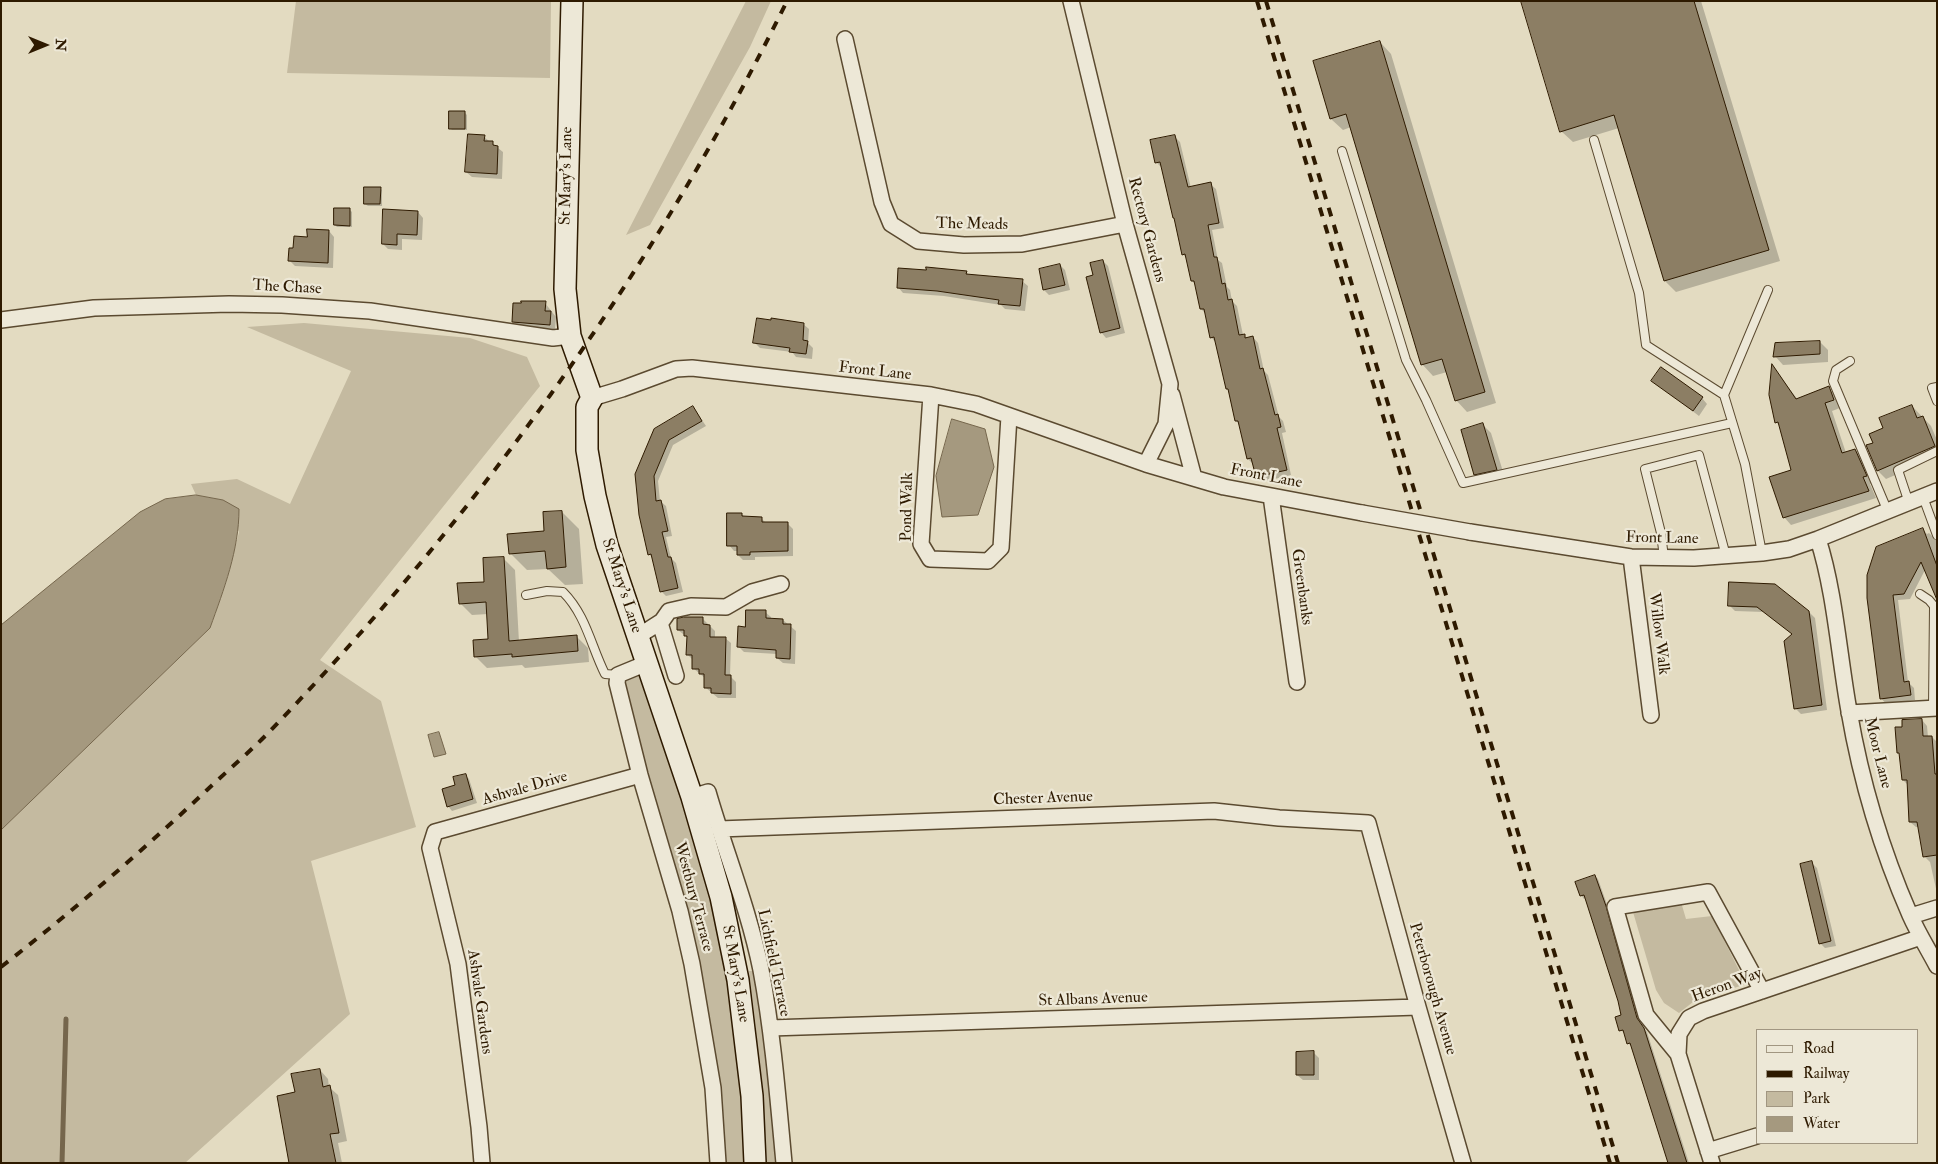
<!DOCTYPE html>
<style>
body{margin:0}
#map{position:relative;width:1938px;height:1164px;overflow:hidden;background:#e3dbc1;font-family:"IM FELL Double Pica",serif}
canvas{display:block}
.frame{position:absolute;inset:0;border:2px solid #2e1a00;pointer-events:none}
.legend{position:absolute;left:1756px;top:1029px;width:162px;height:115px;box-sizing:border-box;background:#ede8d7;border:1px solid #a19681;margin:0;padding:6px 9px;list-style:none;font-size:15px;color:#2e1a00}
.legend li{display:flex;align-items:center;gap:10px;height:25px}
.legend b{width:25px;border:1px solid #a19681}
.north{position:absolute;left:20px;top:20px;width:50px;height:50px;-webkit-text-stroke:4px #ede8d7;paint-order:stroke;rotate:90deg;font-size:14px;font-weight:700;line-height:20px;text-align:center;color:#2e1a00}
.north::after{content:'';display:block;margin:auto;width:18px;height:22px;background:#2e1a00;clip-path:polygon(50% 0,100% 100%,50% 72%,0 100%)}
</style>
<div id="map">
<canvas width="1938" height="1164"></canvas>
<div class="frame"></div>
<ul class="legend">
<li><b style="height:6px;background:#ede8d7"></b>Road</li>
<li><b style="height:6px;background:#2e1a00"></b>Railway</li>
<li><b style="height:14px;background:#c4baa0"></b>Park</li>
<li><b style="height:14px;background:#a5997f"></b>Water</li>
</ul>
<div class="north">N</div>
</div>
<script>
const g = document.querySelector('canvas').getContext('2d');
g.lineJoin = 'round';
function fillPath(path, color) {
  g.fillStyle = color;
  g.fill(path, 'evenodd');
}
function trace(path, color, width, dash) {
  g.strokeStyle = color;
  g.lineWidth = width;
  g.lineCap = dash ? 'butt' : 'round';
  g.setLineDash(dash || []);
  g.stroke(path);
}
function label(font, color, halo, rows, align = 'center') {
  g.font = font + ' "IM FELL Double Pica",serif';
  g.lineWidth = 4.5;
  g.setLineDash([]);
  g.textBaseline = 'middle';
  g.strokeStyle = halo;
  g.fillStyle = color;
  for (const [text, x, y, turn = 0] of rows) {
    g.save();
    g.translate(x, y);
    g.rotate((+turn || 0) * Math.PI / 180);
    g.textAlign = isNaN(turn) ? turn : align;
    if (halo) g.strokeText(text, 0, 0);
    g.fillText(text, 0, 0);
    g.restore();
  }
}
fillPath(new Path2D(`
 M296,1H551L550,78L287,73Z
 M746,1H771L750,47L650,225L626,235Z
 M304,323L470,338L527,357L540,386L320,660L381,701L416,827L311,861L350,1014L185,1163H1V830L210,628L226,583L239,532L223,500L196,495L191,484L237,479L290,504L351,371L247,327Z
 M638,676L649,681L690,812L733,995L747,1163H725L718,1084L623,693L626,681Z
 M1681,902L1686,919L1712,916L1746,984L1693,1002L1679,1013L1664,1003L1656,990L1633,912Z
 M749,971H753C766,1034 771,1099 775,1163H763L756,1028Z`), '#c4baa0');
const water = new Path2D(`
 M952,419L985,429L994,467L978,515L942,517L936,476Z
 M196,495L223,500L239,509C239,550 224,589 210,628L1,830V625L140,512L165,499Z
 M439,732L446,754L434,757L428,735Z`);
fillPath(water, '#a5997f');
trace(water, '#75664c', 1);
fillPath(new Path2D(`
 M1522,1H1701L1780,261L1676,292L1665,281L1619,128L1573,142L1561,131Z
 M1380,42L1391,54L1496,403L1467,412L1456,400L1447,372L1433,376L1422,364L1351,127L1343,130L1331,119L1314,62Z
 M465,113L467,115V130H452L450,128Z
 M1174,136L1180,142L1191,188L1210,184L1216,189L1224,228L1212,230L1218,260L1222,263L1227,287L1230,290L1232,301L1237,306L1243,335L1247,338L1253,337L1258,343L1264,371L1268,375L1279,417L1283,421L1286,432L1282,433L1291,475L1262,482L1257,477L1254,465L1248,459L1241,425L1236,421L1216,343L1211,337L1207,315L1201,309L1196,285L1192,281L1187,259L1183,254L1162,168L1156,162Z
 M484,137L503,152L502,179L472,177L466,172Z
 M380,188L382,190V206H368L365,204Z
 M350,210L352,212V227H337L335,225Z
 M418,212L423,218L422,240L402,239V250L388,249L383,244Z
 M329,231L334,237L333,268L295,266L289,260L294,250L308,238Z
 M1103,261L1108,266L1125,333L1106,338L1101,332L1095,276Z
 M1060,265L1065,270L1070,290L1049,295L1044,290Z
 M966,272L970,276L1022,281L1028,286L1025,311L1005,309L1001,305L944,296L903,293L898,287Z
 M545,303L556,317L555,329L519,327L513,322Z
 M803,324L809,329L808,343L813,348L812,359L796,357L792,352L760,348L755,343Z
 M1820,342L1828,350V362L1783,365L1775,356Z
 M1773,367L1798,400L1828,388L1836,395L1840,408L1832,411L1846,453L1855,450L1863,458L1873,483L1870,484L1876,498L1791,525L1784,517L1793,471L1780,426L1776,422Z
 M1653,381L1702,398L1707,404L1699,416Z
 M1912,406L1931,426L1937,440V457L1886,479L1878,471L1868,446L1874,444Z
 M693,407L706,426L673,445L658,481L660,501L666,506L672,536L666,537L671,558L676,563L683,592L666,596L661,591L653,558L649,554L636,474Z
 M1483,425L1491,433L1505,478L1484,482L1475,474Z
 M562,512L579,529L583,584L565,585L548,569L527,570L510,553L546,532Z
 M741,514L745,517L761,518L766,523H787L793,529V556L755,557V560H743L738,555V551H734L729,545Z
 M1922,529L1927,534L1929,533L1937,541V592L1925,570L1910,599L1898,600L1908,682L1914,688L1915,700L1886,704L1881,698L1868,598Z
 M503,558L515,570L519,642L576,636L588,648L589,662L525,668L522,665L487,668L475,656L490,640L488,614L472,615L460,603L486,583Z
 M1730,583L1809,612L1815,618L1827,710L1801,714L1795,708L1793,635L1764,612L1735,611L1729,605Z
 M765,612L771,617V620H783L796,631L795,664L783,663L777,658V654L744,652L739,647L746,628Z
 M703,619L715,631V638H725L731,643L730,676L736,682V698H718L706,688V679L693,668V660L687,654L688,638L678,630Z
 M1922,720L1927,726L1928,737H1932L1937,742V893L1930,862L1924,856L1919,827H1916L1910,822L1909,786L1903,780L1901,755L1898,752L1904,728Z
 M465,775L469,779L477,803L452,811L448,806L457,786Z
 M1812,863L1817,868L1836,946L1825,948L1820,943Z
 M1595,876L1598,879L1609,910L1640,1022L1647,1032L1689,1163H1670L1631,1046L1628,1043L1625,1033L1620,1030L1623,1016L1586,898L1584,899L1581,895Z
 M1313,1052L1319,1058V1080H1303L1297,1075Z
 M320,1070L328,1079L329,1087L338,1095L347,1141L338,1143L342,1163H291L296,1093Z`), '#0003');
trace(new Path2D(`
 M62,1163L66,1019`), '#75664c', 5);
const building = new Path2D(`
 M1521,1H1694L1769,250L1664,281L1614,115L1560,132Z
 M1380,41L1485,392L1455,401L1442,359L1421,365L1346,114L1330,119L1313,61Z
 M449,111H465V129H449Z
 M468,134L485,135L484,141H493V145L498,146L497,174L465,172Z
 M1175,135L1188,187L1211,182L1219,223L1208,225L1214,257H1217L1222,284L1225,283L1228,300L1232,299L1239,335L1245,334V338L1253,336L1260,369L1263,368L1275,415L1278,414L1281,427L1277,428L1287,470L1256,477L1251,458L1247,459L1238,421H1235L1228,389H1226L1214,337L1210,338L1204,309H1200L1194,281H1191L1185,254L1182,255L1174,218H1173L1160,162L1155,163L1150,140Z
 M364,187H381L380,204H364Z
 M334,208H350V226L334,225Z
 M383,209L418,211L417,235L397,234V245L382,244Z
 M307,229L329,230L328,263L288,261L289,248H293L294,236L307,237Z
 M1103,260L1120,328L1100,333L1086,277L1093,275L1090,263Z
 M1060,264L1065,285L1043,290L1039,269Z
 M926,267L967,271L966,274L1023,279L1020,306L998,304L999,300L937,291L897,288L898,268L926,270Z
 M521,301H546L545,311H551L550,325L512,322L513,303H521Z
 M757,318L771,320V318L804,323L803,340L808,341L806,354L789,352L790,348L753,343Z
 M1820,341V354L1773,357L1775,343Z
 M1772,364L1796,399L1829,386L1834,400L1825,403L1842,453L1855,449L1867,476L1863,477L1869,491L1783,518L1769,477L1791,470L1778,422L1775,423L1769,395Z
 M1661,367L1703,397L1693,411L1651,381Z
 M1912,405L1917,418L1923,416L1935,446L1877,471L1866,445L1873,443L1869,434L1883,428L1879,418Z
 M693,406L702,421L669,440L654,476L656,501L661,500L668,531L662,532L668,557H671L678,588L660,592L651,554L648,555L639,515L635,474L654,429Z
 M1483,423L1497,470L1474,475L1461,430Z
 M562,511L566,567L547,569L545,551L509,554L507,534L544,531L543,512Z
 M727,513H742V516L762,517V522H788V551L750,552V555H737V546H727Z
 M1923,528L1937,566V600L1921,562L1904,594L1893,595L1904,682L1909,681L1911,695L1880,699L1867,598V575L1876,547Z
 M504,557L509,641L577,635L578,651L512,657V654L474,657L473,640L488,639L486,602L459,604L457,583L484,582L483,558Z
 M1729,582L1775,584L1809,611L1822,705L1794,709L1784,641L1792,634L1757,607L1728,606Z
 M746,610H766V618L783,619V624H791L790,659L776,658V650L737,647L738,626L745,627Z
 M684,617H703V624L710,625V637H726L725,675H731V694L711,693V688H704V674H699V669H692V655H686L687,636H684V630H677V619Z
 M1922,719L1923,736H1932L1935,774H1937V855L1923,857L1917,822H1909L1907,780H1902L1899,753H1897L1895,727H1902V720Z
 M466,774L473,799L447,807L442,789L455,785L453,777Z
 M1812,861L1831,941L1819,944L1800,864Z
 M1595,875L1606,906L1637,1018L1644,1028L1687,1163H1668L1630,1043L1627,1044L1623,1030L1619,1031L1615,1017L1621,1015L1618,1001L1584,895L1580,896L1575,882Z
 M1314,1051V1075H1296V1052Z
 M320,1069L323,1087L330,1085L339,1133L330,1134L336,1163H289L277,1096L295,1092L291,1074Z`);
fillPath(building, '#8c7e64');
trace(building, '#2e1a00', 1);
const lane = new Path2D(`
 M1594,140L1639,293L1646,345L1724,395
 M1342,151L1406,360L1426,400L1463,483L1732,423
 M1850,361L1836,370L1833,381L1888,512
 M1937,387L1932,388L1937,401
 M1923,497L1937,535
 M1909,503L1898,470L1937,451
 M1762,553L1745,464L1724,395L1768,290
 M1664,558L1661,533L1645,469L1699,455L1726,556
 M1920,594L1929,600L1934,606L1933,708
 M526,595L547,591L563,592C586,615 591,646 605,674L618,675`);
const street = new Path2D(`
 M1071,1L1125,224L1170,384L1166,424L1146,464
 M845,39L882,202L891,224L918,241L964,245L1022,244L1125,224
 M1,320L94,308L229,304L282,305L370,311L553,338L570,336
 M931,395L921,544L930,559L988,561L1001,548L1009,416
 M1172,395L1194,478
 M592,398L622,389L676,369L692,368L931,395L976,404L1146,464L1224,487L1362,513
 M1271,496L1297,682
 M1470,532L1631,557L1694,558L1762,553L1789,549L1818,539L1937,491
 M1818,539C1835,592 1839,656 1849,711C1861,781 1882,851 1910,915C1918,933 1928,949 1937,966
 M1631,557L1651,715
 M660,623L676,676
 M637,637L662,621L669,611L691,606L726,607L752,592L781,584
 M647,663L618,675L617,683L640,775L680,911L692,964L713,1088L718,1163
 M1849,713L1937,708
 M692,797L708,792C725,851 749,910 761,970C773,1034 778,1099 784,1163
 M719,829L1214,811L1279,818L1368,823L1418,1007L1463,1163
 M1911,916L1937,908
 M770,1028L1418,1007
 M1678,1054L1646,1015L1615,907L1708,892L1762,991
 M1708,1151L1757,1136
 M482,1163L479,1127L458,964L430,848L435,832L640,775
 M1712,1163L1678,1054L1679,1034L1689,1018L1703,1011L1921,937`);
const secondary = new Path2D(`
 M572,1L565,289L570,336L592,398L587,407V450L595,496L607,545L692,797L721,897L738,980L752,1096L755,1163`);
trace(lane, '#5b4a30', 10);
trace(street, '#5b4a30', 18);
trace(secondary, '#2e1a00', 24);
trace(lane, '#ede8d7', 8);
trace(street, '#ede8d7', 15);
trace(secondary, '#ede8d7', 21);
trace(new Path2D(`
 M1257,1L1610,1163
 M1266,1L1618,1163
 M1,967C73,911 141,852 207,790C228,770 251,751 271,730C478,515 655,269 787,1`), '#2e1a00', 4, [9, 9]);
const streetBridge = new Path2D(`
 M1362,513L1470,532`);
trace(streetBridge, '#5b4a30', 18, []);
trace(streetBridge, '#ede8d7', 15);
label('16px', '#2e1a00', '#ede8d7', [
 ["St Mary's Lane",567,176,-89],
 ["The Meads",972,225,1],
 ["Rectory Gardens",1146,230,75],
 ["The Chase",287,288,3],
 ["Front Lane",875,372,6],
 ["Front Lane",1266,477,11],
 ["Pond Walk",908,507,-89],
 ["Front Lane",1662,539,1],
 ["St Mary's Lane",621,586,72],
 ["Greenbanks",1301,587,82],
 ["Willow Walk",1658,634,83],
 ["Moor Lane",1877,753,76],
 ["Ashvale Drive",525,789,-16],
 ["Chester Avenue",1043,799,-2],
 ["Westbury Terrace",693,897,75],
 ["Lichfield Terrace",773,963,78],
 ["St Mary's Lane",735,974,80],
 ["Heron Way",1727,986,-20],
 ["Peterborough Avenue",1432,989,74],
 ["St Albans Avenue",1093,1000,-2],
 ["Ashvale Gardens",479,1002,82]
]);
</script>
